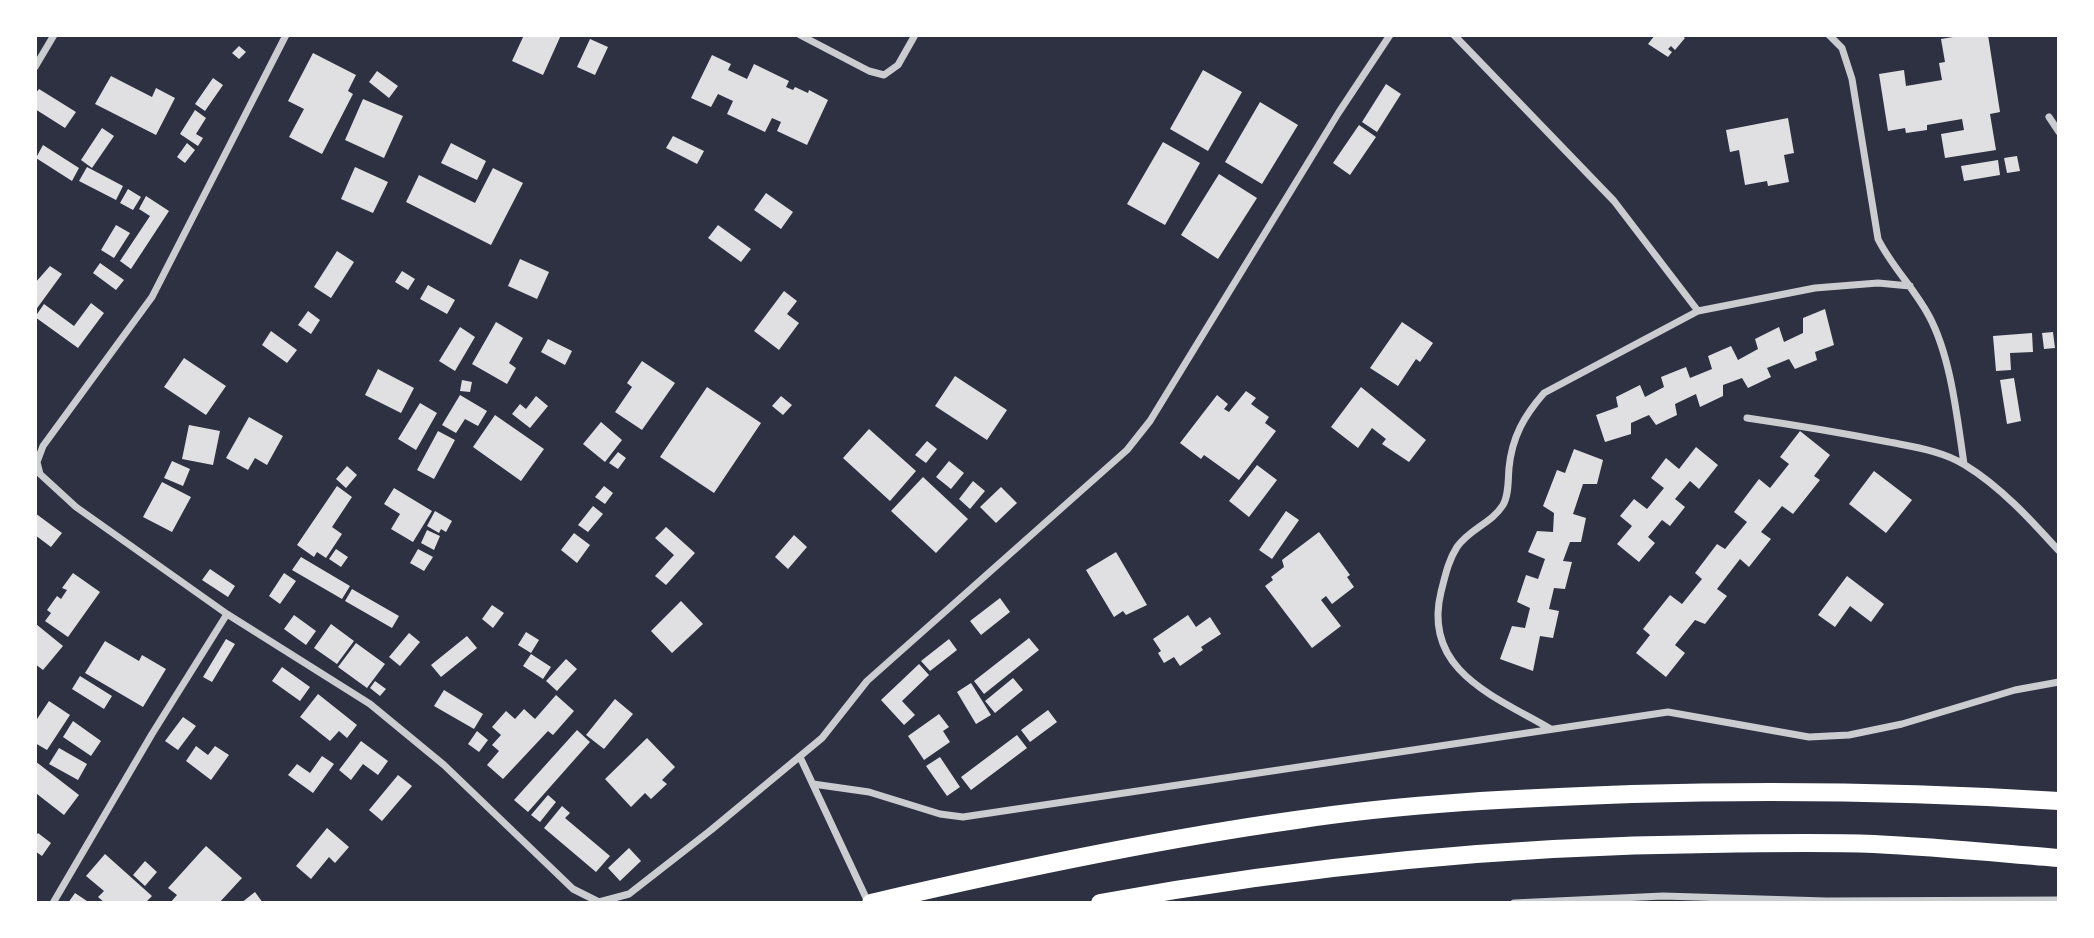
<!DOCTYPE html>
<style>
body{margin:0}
#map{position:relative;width:2094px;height:938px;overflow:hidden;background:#2d3142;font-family:Ubuntu,sans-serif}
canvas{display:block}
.frame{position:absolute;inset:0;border:37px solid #fff;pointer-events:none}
</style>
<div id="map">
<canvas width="2094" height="938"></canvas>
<div class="frame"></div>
</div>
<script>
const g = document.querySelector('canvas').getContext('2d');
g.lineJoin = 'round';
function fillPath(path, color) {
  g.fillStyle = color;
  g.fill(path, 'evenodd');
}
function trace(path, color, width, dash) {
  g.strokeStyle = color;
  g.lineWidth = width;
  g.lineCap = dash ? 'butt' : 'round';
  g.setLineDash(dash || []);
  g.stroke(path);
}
fillPath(new Path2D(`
 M524,35H561L543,75L512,61Z
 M1655,35H1681L1685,38L1675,50L1671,46L1668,49L1672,52L1668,57L1648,44Z
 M1965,35H1988L2000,112L1990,114L1996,150L1945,158L1941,134L1964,130L1962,119L1927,125V130L1906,133L1905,128L1888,131L1879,74L1904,70L1906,86L1942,80L1939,63L1945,62L1941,39Z
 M590,39L608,47L595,75L577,67Z
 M239,46L246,52L239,59L232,53Z
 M313,53L356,75L348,91L353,94L322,154L289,137L304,109L288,101Z
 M712,55L731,64L728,70L747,79L754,64L789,81L786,87L793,90L795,87L808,93L809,90L828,100L807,145L777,131L781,122L772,118L765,132L727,114L733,101L718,94L711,107L691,98Z
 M1203,70L1242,92L1208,151L1170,129Z
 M377,71L398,86L389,98L369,82Z
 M111,76L152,97L156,88L175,98L156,135L95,104Z
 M213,78L223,85L205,111L195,104Z
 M1386,84L1401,94L1377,132L1362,122Z
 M39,89L76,112L65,128L35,109V94Z
 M363,99L403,116L384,158L345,140Z
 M1260,102L1298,125L1262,184L1225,162Z
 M195,110L206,118L196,134L203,138L198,146L180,134Z
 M1788,118L1794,153L1784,155L1789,182L1768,186L1767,181L1745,185L1739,150L1730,152L1726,130Z
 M1359,125L1376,137L1350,175L1333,163Z
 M102,128L114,136L92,168L81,160Z
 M673,136L704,151L697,164L666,148Z
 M1163,142L1200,163L1165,225L1127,204Z
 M187,143L195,150L185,163L177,157Z
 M451,143L486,161L477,180L441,163Z
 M43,145L79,168L72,181L36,158Z
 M2017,156L2020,171L2007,173L2004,158Z
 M1998,160L2000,175L1964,181L1961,166Z
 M87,167L123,186L116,200L79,181Z
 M355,167L388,182L373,213L341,199Z
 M493,168L523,183L491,245L406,202L419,175L475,203Z
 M1219,174L1257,198L1218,259L1181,235Z
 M128,189L141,197L133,210L120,203Z
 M766,193L793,212L781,229L754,210Z
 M146,196L169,211L131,269L120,261L150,216L139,209Z
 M116,225L130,233L114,258L101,250Z
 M718,225L751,249L741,262L708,238Z
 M337,251L354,262L331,298L314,287Z
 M520,259L549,272L537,299L508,286Z
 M100,263L124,280L116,290L93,273Z
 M50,266L62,274L35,311V283Z
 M402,271L415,279L408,290L395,282Z
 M428,285L455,300L447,314L420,299Z
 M784,291L797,301L787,314L799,323L779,350L754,331Z
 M91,303L104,313L78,348L35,317L44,304L74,326Z
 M1825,309L1834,345L1815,352L1817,360L1795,369L1789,359L1767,368L1771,377L1748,388L1742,378L1723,385V396L1700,407L1696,394L1675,404L1677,415L1656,425L1649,415L1631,423V434L1605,442L1596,415L1618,407L1616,397L1640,385L1645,397L1664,387L1661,377L1686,367L1690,378L1712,369L1708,356L1731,346L1738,360L1758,349L1755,339L1779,327L1784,342L1803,333V318Z
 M308,311L320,320L311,334L298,325Z
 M496,322L523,338L509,363L516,368L507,384L472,364Z
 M1402,322L1433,343L1420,362L1416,359L1398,386L1370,368Z
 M460,327L475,337L455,371L439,361Z
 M271,331L297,350L287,363L262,345Z
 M2053,332L2055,348L2044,349L2042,333Z
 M2032,333L2033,352L2010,353L2011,370L1996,371L1993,336Z
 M548,339L572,351L565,365L541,352Z
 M184,358L226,386L206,415L164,387Z
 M642,361L675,383L642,430L615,412L632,387L627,383Z
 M378,369L414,388L401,413L365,395Z
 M955,376L1007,410L987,440L935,406Z
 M2014,378L2021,421L2007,424L2000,380Z
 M462,380L472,382L470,392L460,391Z
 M707,387L761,423L714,493L660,457Z
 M1361,387L1426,440L1409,462L1382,444L1386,439L1372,428L1358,448L1331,427Z
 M1246,391L1256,398L1251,404L1269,417L1265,423L1276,431L1239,480L1204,455L1201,459L1180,443L1217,395L1228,404L1224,409L1229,412Z
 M460,395L487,411L478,426L465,419L456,433L442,425Z
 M536,396L548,406L530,428L512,414L520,404L526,409Z
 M781,396L792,405L783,415L772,406Z
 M420,403L437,413L416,450L398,439Z
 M495,415L544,449L521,481L473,447Z
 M249,417L283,436L267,465L255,458L248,470L226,458Z
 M601,422L622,440L605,462L583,444Z
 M189,425L220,431L213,465L182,459Z
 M869,429L916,471L890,501L843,458Z
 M438,431L455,440L434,479L417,470Z
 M1800,431L1830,455L1814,476L1820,480L1793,514L1782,506L1761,532L1771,539L1749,567L1740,559L1717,589L1727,596L1705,624L1695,620L1675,645L1685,653L1666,677L1636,653L1650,635L1643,629L1670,595L1682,604L1702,579L1695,573L1717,544L1725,549L1747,522L1734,512L1759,479L1770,488L1789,464L1780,457Z
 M927,441L937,449L926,463L915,455Z
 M1696,447L1718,465L1699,489L1690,481L1675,499L1685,507L1670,526L1662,520L1648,537L1655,543L1639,562L1617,544L1632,526L1620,516L1634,499L1647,509L1664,488L1651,478L1666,458L1679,469Z
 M1574,449L1603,460L1597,484H1583L1573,514L1586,518L1581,542H1570L1563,561L1572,562L1565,589L1554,588L1549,609L1559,611L1553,638L1540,636L1533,671L1500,659L1512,626L1525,628L1530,608L1517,602L1526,575L1538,579L1545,559L1528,552L1537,531L1553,532L1554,513L1543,506L1557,470L1565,473Z
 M618,452L626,458L618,469L609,463Z
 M172,461L190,469L183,486L164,478Z
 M949,461L964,473L951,489L936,477Z
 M1257,465L1277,480L1249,517L1229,501Z
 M347,466L357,475L346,488L336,479Z
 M1874,471L1912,500L1886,533L1849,504Z
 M923,477L968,519L936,553L891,511Z
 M973,481L985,491L970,509L959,499Z
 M162,482L191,497L172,532L143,517Z
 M337,486L352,497L332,527L342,534L326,558L317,552L314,557L297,545Z
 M604,486L613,493L605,504L595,497Z
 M1001,487L1017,503L996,523L980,507Z
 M394,488L432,511L413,542L391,529L400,514L384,504Z
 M593,506L603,514L588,532L578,525Z
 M435,511L452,521L446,532L441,529L439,533L427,526Z
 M1286,511L1299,520L1272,559L1259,550Z
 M35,513L62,533L51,547L35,535Z
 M666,527L695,553L666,585L655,576L674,555L655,538Z
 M427,530L440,536L434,550L421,543Z
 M1319,532L1350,575L1347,577L1354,587L1332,604L1326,596L1321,600L1341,626L1312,648L1265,586L1273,580L1271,577L1284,567L1282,560Z
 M574,533L590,545L577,563L561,550Z
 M794,535L807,547L788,569L775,557Z
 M336,549L348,557L341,567L329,559Z
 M418,549L433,557L424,571L410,563Z
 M1116,552L1147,605L1126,615L1123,611L1114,617L1086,570Z
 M301,557L350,586L342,599L292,570Z
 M210,569L235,586L228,597L202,580Z
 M73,573L100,592L68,637L45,621L51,613L47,610L57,596L61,599L67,590L62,588Z
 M284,573L296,581L280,604L269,596Z
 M1847,576L1884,604L1871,622L1850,606L1835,627L1818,615Z
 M352,589L399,616L392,628L345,601Z
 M1000,598L1010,612L981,635L970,621Z
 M681,601L703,624L672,653L651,631Z
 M492,605L504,613L493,628L482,619Z
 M294,615L316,631L306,645L284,629Z
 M1188,615L1196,627L1210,617L1221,634L1201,647L1203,650L1180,666L1174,657L1164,663L1158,653L1161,651L1153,639Z
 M36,624L63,646L43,670L35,664Z
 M331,624L354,641L337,664L314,648Z
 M526,632L539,640L531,653L518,645Z
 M409,633L420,642L400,666L389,657Z
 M467,636L477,648L441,677L431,665Z
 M1029,638L1039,650L984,694L974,681Z
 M226,639L235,644L212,682L203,677Z
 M949,639L957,650L930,671L921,661Z
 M105,641L139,661L142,655L166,669L143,707L85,673Z
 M356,643L385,664L367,688L338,667Z
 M531,654L551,667L543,679L523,666Z
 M566,659L577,669L557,691L546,681Z
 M919,664L929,675L902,701L915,715L904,725L881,700Z
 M282,667L310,687L300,701L272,681Z
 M80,676L112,696L104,709L72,689Z
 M1013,678L1023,690L995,713L985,701Z
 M375,681L386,689L380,696L370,688Z
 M971,683L991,715L976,724L957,692Z
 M444,690L483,714L474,729L434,706Z
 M318,694L357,725L347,738L339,731L330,741L300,717Z
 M556,695L574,711L553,735L548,731L503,779L487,765L499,751L492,745L501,735L492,727L506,711L515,719L524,709L535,719Z
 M615,699L633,714L604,749L586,735Z
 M49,701L70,715L47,750L35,743V722Z
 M1048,710L1057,722L1030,742L1021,730Z
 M939,714L949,727L943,731L950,742L924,760L908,736Z
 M183,717L196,726L178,750L165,741Z
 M73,721L101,741L91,756L63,737Z
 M577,730L590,742L528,812L514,800Z
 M477,731L488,740L479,752L468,744Z
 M1017,735L1027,748L971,790L961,777Z
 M647,738L675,767L662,780L667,784L651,799L645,793L631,807L605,779Z
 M361,741L388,761L378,775L363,764L351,780L339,770Z
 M196,746L208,755L215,746L229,755L211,780L186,761Z
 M59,748L87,764L78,780L49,764Z
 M322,756L334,764L313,793L288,775L297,764L310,773Z
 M940,757L960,787L947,796L926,766Z
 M35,761L79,795L64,815L37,794L35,797Z
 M398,775L412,786L382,821L369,810Z
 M548,795L556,802L540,822L531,815Z
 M562,806L570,813L565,818L610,856L596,872L544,828Z
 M327,828L349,847L335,863L329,857L311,879L296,866Z
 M38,833L51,843L42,856L35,851V837Z
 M206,846L242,878L219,903H170L177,895L168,888Z
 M629,848L641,861L620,881L608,868Z
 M105,854L152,896L145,903H105L98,897L104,891L86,876Z
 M145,861L157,872L145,886L133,875Z
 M255,892L263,903H241Z
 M75,893L90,903H68Z`), '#e0e0e3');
trace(new Path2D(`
 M286,35L152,297L43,446L37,462L40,474L76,507L227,614L370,704L444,765L573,889L599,902L629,894L711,830L822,738L867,681L1127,450L1150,421L1339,112L1390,35
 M800,35L869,71L884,75L898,65L915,35
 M1454,35L1614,201L1698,311
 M1829,35L1842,48L1852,79L1878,239C1892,267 1914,288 1929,316C1951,357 1957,417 1964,464
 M35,67L54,35
 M2049,117L2059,132
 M1747,418C1795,425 1842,433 1889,442C1914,447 1943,451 1965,465C2001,487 2031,520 2059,551
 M1549,728C1494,696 1422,670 1441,592C1445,577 1448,561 1457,547C1469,529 1492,523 1503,505C1509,495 1508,479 1509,468C1512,437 1524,416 1544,393L1698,311L1815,288L1878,283L1910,286
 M800,757L868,902
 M813,784L869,792L940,814L963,817L1668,712L1809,737L1849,735L1902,724L2015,690L2059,682
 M53,903L152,734L227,614
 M1514,903L1663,896L1826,901L2059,900`), '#caccd0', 7);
trace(new Path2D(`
 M871,903C1012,870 1153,840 1296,820C1408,803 1520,798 1632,794C1774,790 1917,792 2059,801
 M1100,903C1302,866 1504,846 1710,844C1765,843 1820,842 1874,844C1936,847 1997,853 2059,858`), '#fff', 18);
</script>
